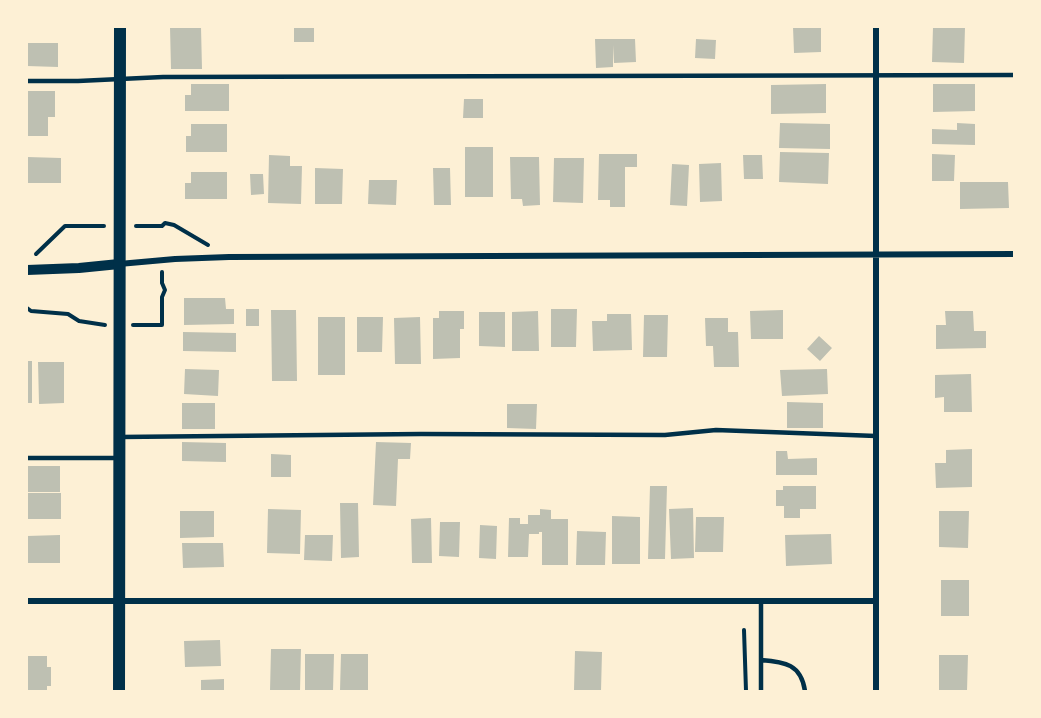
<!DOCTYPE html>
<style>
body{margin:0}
#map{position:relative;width:1041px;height:718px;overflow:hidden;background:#fdf0d5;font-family:Barlow,sans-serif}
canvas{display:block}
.frame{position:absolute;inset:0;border:28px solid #fdf0d5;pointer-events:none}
</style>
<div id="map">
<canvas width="1041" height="718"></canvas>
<div class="frame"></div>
</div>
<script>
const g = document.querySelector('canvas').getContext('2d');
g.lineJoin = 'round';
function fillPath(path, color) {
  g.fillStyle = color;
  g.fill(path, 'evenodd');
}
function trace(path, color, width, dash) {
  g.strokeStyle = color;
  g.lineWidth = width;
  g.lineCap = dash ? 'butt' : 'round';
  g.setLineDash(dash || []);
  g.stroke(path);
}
fillPath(new Path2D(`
 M170,27H201L202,69H171Z
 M294,27H314V42H294Z
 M793,27H821V52L794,53Z
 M933,27H965L964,63L932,62Z
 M595,39H635L636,62L614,63L613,45V67L596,68Z
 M696,39L716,40L715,59L695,58Z
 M27,43H58V67L27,66Z
 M191,84H229V111H185V95H191Z
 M826,84V113L771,114V85Z
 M933,84H975V111L933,112Z
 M27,91H55V117H48V136H27Z
 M464,99H483V118H463Z
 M780,123L830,124V149L779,148Z
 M957,123L975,124V145L932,144V129L957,130Z
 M191,124H227V152H186V136H191Z
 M465,147H493V197H465Z
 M780,152L829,153L828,184L779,182Z
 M599,154H637V167H625V207H610V200H598Z
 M932,154L955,155L954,181H932Z
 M269,155L290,156V166H302L301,204L268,203Z
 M743,155H762L763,179H744Z
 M27,157L61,158V183H27Z
 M510,157H539L540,205L523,206L522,199H511Z
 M554,158H584L583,203L553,202Z
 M721,163L722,201L700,202L699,164Z
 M672,164L689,165L687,206L670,205Z
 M315,168L343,169L342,204H315Z
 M433,168H450L451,205H434Z
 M191,172H227V199H185V183H191Z
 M250,174H263L264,194L251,195Z
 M369,180H397L396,205L368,204Z
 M960,182H1008L1009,208L960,209Z
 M184,298H225L226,309H234V324L184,325Z
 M246,309H259V326H246Z
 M551,309H577L576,347H551Z
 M271,310H296L297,381H272Z
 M783,310V339H751L750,311Z
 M439,311H464V329H460V358L433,359V318H439Z
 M538,311L539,351H512V312Z
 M945,311H973L974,331H986V348L936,349V325H946Z
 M479,312H505V347L479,346Z
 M607,314H631L632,350L593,351L592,321H607Z
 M644,315H668L667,357H643Z
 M318,317H345V375H318Z
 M357,317H383L382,352H357Z
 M420,317L421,364H395L394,318Z
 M705,318H728V332H738L739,367H714L713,346H706Z
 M183,332L236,333V352L183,351Z
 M819,336L832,348L820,361L807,349Z
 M27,361H32V403H27Z
 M38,362H64V403L39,404Z
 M185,369L219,370L218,396L184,394Z
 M827,369L828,394L782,396L780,370Z
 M971,374L972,412H944V397L935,398V375Z
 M787,402L823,403V428H787Z
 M182,403H215V429H182Z
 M507,404H537L536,429L507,428Z
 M182,442L226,443V462L182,461Z
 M376,442L411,443L410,459H398L396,506L373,505Z
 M972,449V487L936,488L935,463H946V450Z
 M776,451H787L788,459L817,458V475H776Z
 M271,454L291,455V477H271Z
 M27,466H60V492H27Z
 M650,486H667L665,559H648Z
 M783,486H816V509H800V518H784V506H776V490H783Z
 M27,493H61V519H27Z
 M340,503H358L359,557L341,558Z
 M693,508L694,558L671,559L669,509Z
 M268,509L301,510L300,554L267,553Z
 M540,509L551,510V519H568V565H542V532H539V534H529L528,557H508L509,518H520V524H528V515H540Z
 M180,511H214V537L180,538Z
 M939,511H969L968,548L939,547Z
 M612,516L640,517V564H612Z
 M696,517H724L723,552H695Z
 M431,518L432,563H412L411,519Z
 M440,522H460L459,557L439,556Z
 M480,525L497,526L496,559L479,558Z
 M577,531L606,532L605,565H576Z
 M831,534L832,564L786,566L785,535Z
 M60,535V563H27V536Z
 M305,535H333L332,561L304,560Z
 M182,543H223L224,567L183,568Z
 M941,580H969V616H941Z
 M220,640L221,666L185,667L184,641Z
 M271,649H301L300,691H270Z
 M575,651L602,652L601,691L574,690Z
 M305,654H334L333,691H305Z
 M341,654H368V691H340Z
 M939,655H968L967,691H939Z
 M27,656H47V667H51V686H47V691H27Z
 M224,679V691H201V680Z`), '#bec0b2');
trace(new Path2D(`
 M136,226H162L165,223L174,225L208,245
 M36,254L65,226H104
 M27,308L31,311L68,314L79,321L105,325
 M133,325H162V297L165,290L162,283V272
 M744,630L746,691`), '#003049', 4);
trace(new Path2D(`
 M27,81H78L163,77L1014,75
 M120,437L421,434L665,435L716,430L876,436
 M27,458H119
 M761,601V691
 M761,660C785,662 801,664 805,691`), '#003049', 4.5);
trace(new Path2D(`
 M876,27V691
 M119,264L175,259L229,257L1014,254
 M27,601H876`), '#003049', 6);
trace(new Path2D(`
 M27,270L79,268L119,264`), '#003049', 10);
trace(new Path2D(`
 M119,691L120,27`), '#003049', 12);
</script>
